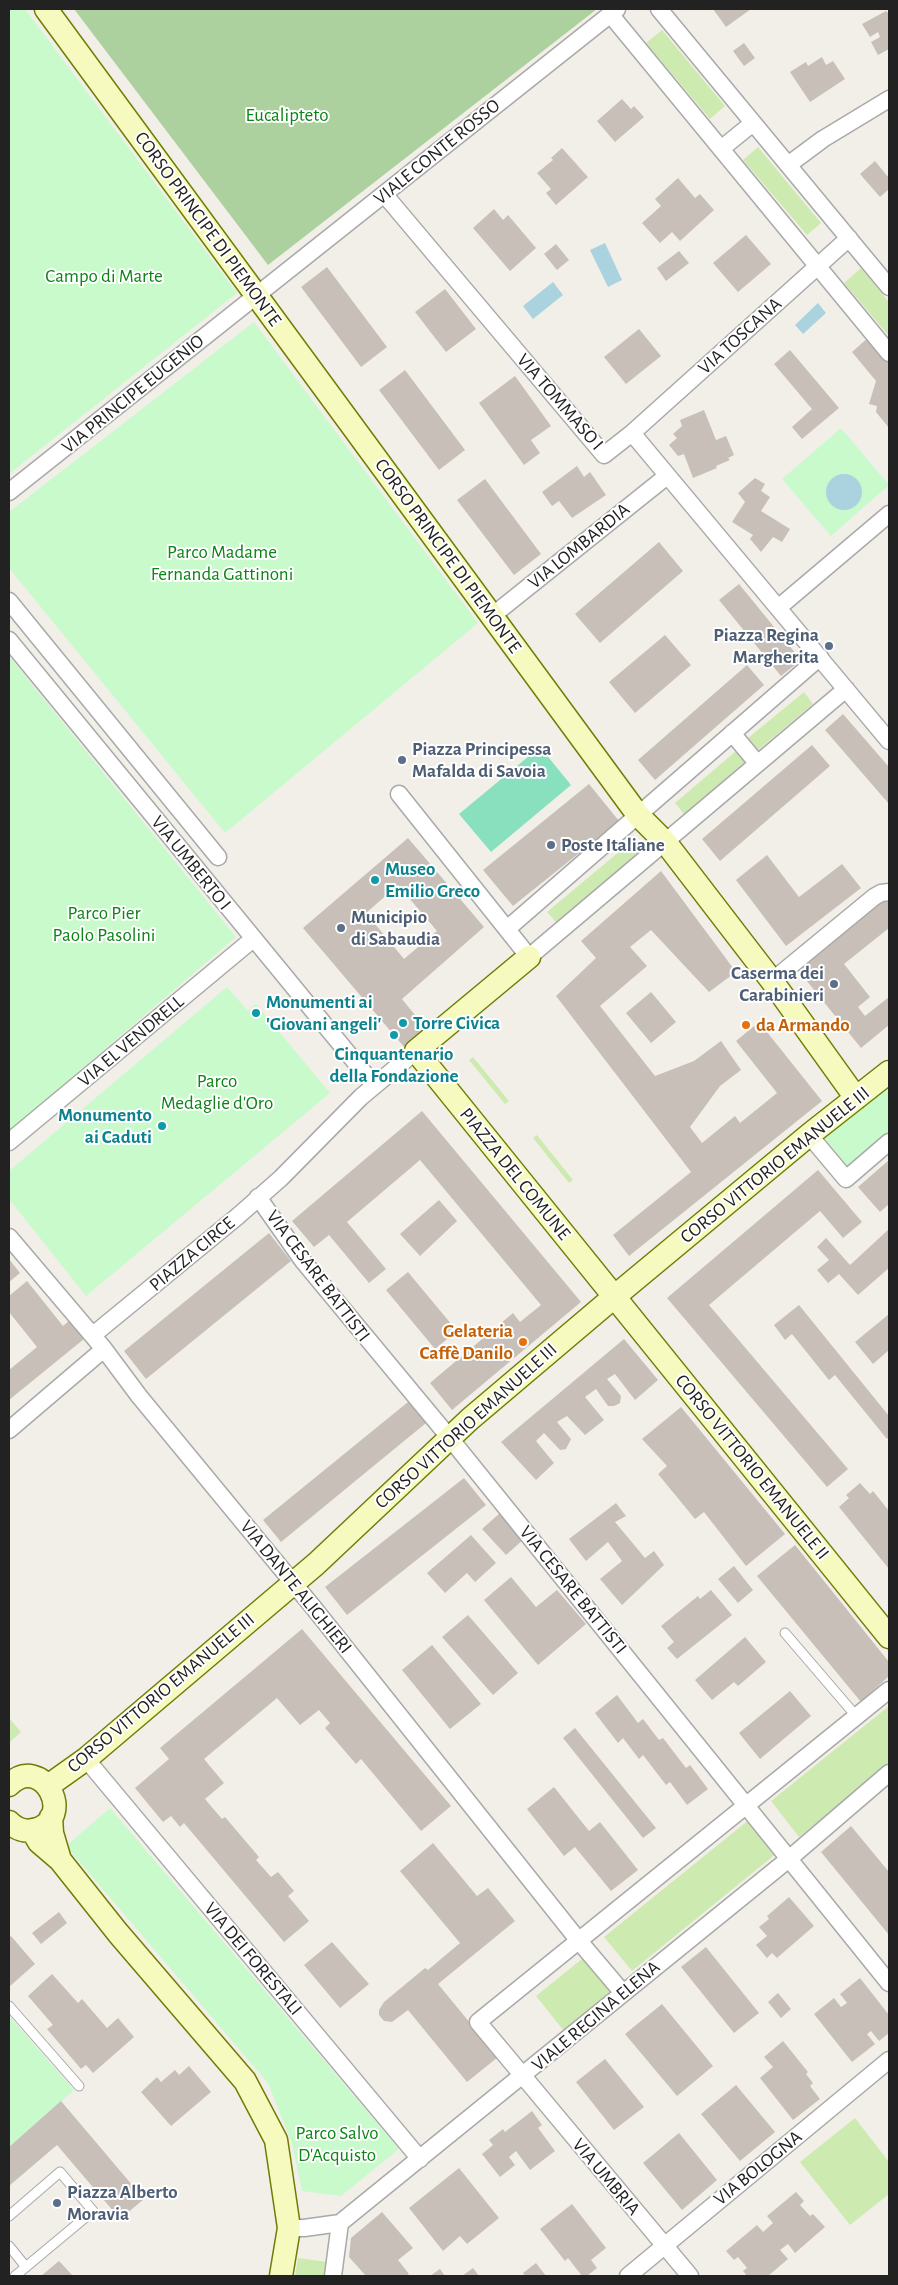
<!DOCTYPE html>
<meta charset="utf-8">
<style>
body{margin:0}
#map{position:relative;width:898px;height:2285px;overflow:hidden;background:#f2efe9;font-family:"Alegreya Sans",sans-serif}
canvas{display:block}
.frame{position:absolute;inset:0;border:10px solid #222;pointer-events:none}
</style>
<div id="map">
<canvas width="898" height="2285"></canvas>
<div class="frame"></div>
</div>
<script>
const g = document.querySelector('canvas').getContext('2d');
g.lineJoin = 'round';
function fillPath(path, color) {
  g.fillStyle = color;
  g.fill(path, 'evenodd');
}
function trace(path, color, width, dash) {
  g.strokeStyle = color;
  g.lineWidth = width;
  g.lineCap = dash ? 'butt' : 'round';
  g.setLineDash(dash || []);
  g.stroke(path);
}
function label(font, color, halo, rows, align = 'center') {
  g.font = font + ' "Alegreya Sans",sans-serif';
  g.lineWidth = 4;
  g.setLineDash([]);
  g.textBaseline = 'middle';
  g.strokeStyle = halo;
  g.fillStyle = color;
  for (const [text, x, y, turn = 0] of rows) {
    g.save();
    g.translate(x, y);
    g.rotate((+turn || 0) * Math.PI / 180);
    g.textAlign = isNaN(turn) ? turn : align;
    if (halo) g.strokeText(text, 0, 0);
    g.fillText(text, 0, 0);
    g.restore();
  }
}
fillPath(new Path2D(`
 M662,30L725,106L710,119L646,43Z
 M758,147L821,223L807,235L743,160Z
 M861,268L889,302V336L844,283Z
 M804,692L813,704L758,750L748,738Z
 M736,751L745,762L684,814L675,803Z
 M632,841L641,852L557,923L547,912Z
 M473,1057L509,1101L505,1104L469,1060Z
 M537,1135L573,1180L569,1183L533,1138Z
 M889,1706V1764L799,1837L771,1801Z
 M9,1718L21,1732L9,1743Z
 M750,1819L777,1853L632,1971L604,1937Z
 M583,1958L611,1993L564,2031L536,1996Z
 M855,2118L889,2162V2194L850,2225L800,2162Z
 M298,2258L327,2262L325,2276H295Z`), '#cdebb0');
fillPath(new Path2D(`
 M74,9H597L268,265Z`), '#add19e');
fillPath(new Path2D(`
 M9,9H25L237,293L9,474Z
 M254,322L478,623L225,833L9,568V512Z
 M841,428L889,485L831,536L782,479Z
 M9,656L236,937L9,1131Z
 M227,987L248,1011L256,1004L330,1093L86,1296L9,1199V1171Z
 M885,1085L889,1091V1139L851,1172L823,1138Z
 M110,1808L399,2149L341,2196L302,2191L292,2143L268,2083L66,1846Z
 M9,2016L74,2090L9,2147Z`), '#c8facc');
fillPath(new Path2D(`
 M540,747L571,785L491,852L459,814Z`), '#88e0be');
fillPath(new Path2D(`
 M605,243L622,280L608,287L590,250Z
 M553,282L563,295L533,319L523,306Z
 M818,303L826,313L803,334L795,325Z
 M826 492a18 18 0 1 1 36 0a18 18 0 1 1-36 0Z`), '#aad3df');
fillPath(new Path2D(`
 M713,9H751L726,27Z
 M886,11L889,14V49L878,55L871,42L880,37L878,32L870,37L862,24Z
 M744,43L755,58L744,66L733,51Z
 M822,57L826,65L833,61L845,79L810,102L790,72L806,62L808,66Z
 M622,99L631,109L634,106L644,117L615,142L597,121Z
 M562,148L588,177L556,205L546,193L551,189L537,173L553,160L551,158Z
 M875,161L889,178V189L880,197L860,174Z
 M678,178L695,198L700,194L714,210L680,241L672,232L660,243L642,223L661,206L655,199Z
 M494,209L503,220L508,215L536,248L510,271L473,228Z
 M746,235L771,264L738,292L713,263Z
 M556,244L569,260L557,270L544,254Z
 M679,251L689,263L666,281L657,268Z
 M327,267L387,347L361,367L301,287Z
 M445,289L476,329L446,352L415,312Z
 M639,329L661,356L626,384L604,357Z
 M869,337L889,361V428L876,412L877,406L869,404L876,381L852,352Z
 M790,350L839,408L802,439L792,427L812,409L774,364Z
 M405,370L465,450L439,470L379,390Z
 M515,376L551,426L531,440L540,453L524,465L479,403Z
 M704,410L716,440L726,436L734,455L728,458L730,460L716,466L717,468L693,478L684,454L678,456L669,445L677,438L673,434L682,426L680,420Z
 M577,466L584,477L590,472L606,495L572,518L559,501L552,506L542,492Z
 M755,478L765,484L761,491L770,497L761,511L790,529L782,542L773,537L761,552L750,539L753,535L732,522L745,502L738,493Z
 M485,479L541,554L514,575L457,500Z
 M659,542L683,571L600,643L575,614Z
 M739,584L801,660L781,676L719,600Z
 M665,635L691,665L635,713L609,682Z
 M747,665L764,685L655,780L638,760Z
 M843,714L889,767V804L825,730Z
 M812,745L830,766L720,861L702,839Z
 M589,784L619,821L513,906L483,870Z
 M408,838L484,927L402,999L427,1030L405,1048L303,928ZM398,885L437,931L404,959L366,913Z
 M767,855L799,897L842,864L861,888L786,946L736,880Z
 M661,871L736,972L709,992L651,930L630,947L647,966L600,1006L655,1076L694,1061L721,1041L741,1070L720,1086L690,1127L702,1143L735,1116L740,1123L777,1093L736,1041L759,1022L822,1101L629,1256L613,1235L691,1172L556,996L596,958L581,941Z
 M889,896V928L844,964L870,997L858,1007L865,1016L889,997V1025L861,1048L798,970Z
 M651,992L676,1022L651,1043L626,1013Z
 M422,1111L581,1302L452,1410L430,1383L513,1313L520,1322L541,1305L420,1160L347,1222L386,1269L369,1283L329,1235L314,1247L292,1221Z
 M889,1160V1204L880,1212L858,1187Z
 M818,1170L862,1222L843,1238L820,1211L709,1305L848,1469L827,1487L667,1298Z
 M439,1200L457,1221L420,1256L400,1234Z
 M889,1229V1268L858,1295L839,1274L828,1283L817,1270L829,1260L817,1247L826,1238L850,1265Z
 M269,1233L291,1261L146,1379L124,1351Z
 M9,1259L20,1273L9,1282Z
 M408,1272L457,1331L435,1349L386,1290Z
 M27,1281L63,1326L69,1321L84,1339L9,1400V1370L37,1347L9,1312V1296Z
 M799,1305L889,1416V1437L887,1439L835,1375L829,1380L792,1334L785,1340L774,1325Z
 M889,1314V1350L873,1364L855,1342Z
 M624,1339L658,1380L635,1400L615,1374L607,1379L621,1396L620,1403L614,1406H608L596,1389L585,1397L604,1420L585,1435L567,1416L557,1422L571,1439L566,1449L560,1450L544,1433L536,1441L554,1463L536,1480L501,1442Z
 M408,1402L426,1423L281,1542L263,1520Z
 M681,1407L785,1534L746,1566L704,1512L695,1519L658,1474L667,1466L642,1439Z
 M464,1478L486,1505L347,1615L325,1587Z
 M860,1483L870,1494L873,1491L889,1511V1569L839,1507L849,1498L846,1495Z
 M616,1503L626,1516L615,1522L645,1558L654,1551L664,1565L622,1605L600,1579L622,1561L608,1542L586,1561L569,1539Z
 M500,1513L524,1539L506,1555L482,1529Z
 M471,1535L496,1563L475,1582L467,1573L445,1593L427,1573Z
 M795,1545L889,1662V1676L861,1702L757,1576Z
 M734,1566L753,1590L738,1603L718,1579Z
 M511,1577L536,1607L557,1590L586,1624L538,1665L484,1600Z
 M711,1590L732,1615L677,1659L667,1648L674,1642L661,1626L698,1596L700,1599Z
 M468,1615L518,1673L493,1695L442,1637Z
 M302,1629L451,1806L421,1831L361,1759L356,1764L325,1728L330,1723L319,1710L300,1725L277,1698L204,1759L224,1783L205,1799L222,1819L225,1817L259,1857L256,1860L271,1877L278,1872L294,1891L288,1896L309,1921L284,1942L184,1823L180,1827L171,1816L163,1822L135,1788L169,1759L160,1748Z
 M745,1637L766,1662L738,1686L734,1682L712,1700L695,1680Z
 M432,1645L481,1704L450,1729L402,1670Z
 M790,1691L811,1716L760,1759L739,1733Z
 M617,1695L638,1723L643,1719L659,1740L663,1738L686,1768L690,1765L708,1789L687,1805L670,1782L666,1785L643,1755L639,1759L623,1738L618,1743L595,1713Z
 M575,1728L656,1828L643,1838L563,1738Z
 M554,1787L589,1831L600,1822L638,1870L611,1891L575,1847L564,1856L527,1809Z
 M851,1826L889,1872V1935L821,1852Z
 M433,1843L477,1896L488,1888L515,1921L438,1984L498,2057L467,2082L408,2010L392,2022L384,2021L379,2015V2010L384,2002L425,1968L428,1970L460,1943L400,1871Z
 M789,1897L814,1926L777,1958L772,1953L767,1958L756,1945L767,1936L759,1927L769,1919L767,1916Z
 M59,1912L67,1923L41,1944L32,1933Z
 M11,1936L35,1964L9,1987V1938Z
 M332,1942L369,1984L340,2008L304,1965Z
 M706,1947L759,2013L734,2033L681,1967Z
 M52,1974L78,2003L82,1999L107,2028L118,2018L134,2037L93,2073L86,2065L81,2069L47,2029L53,2025L28,1996Z
 M860,1978L889,2015V2033L879,2041L871,2031L867,2034L875,2044L852,2062L814,2014L834,1998L841,2007L847,2003L840,1994Z
 M778,1993L791,2009L781,2018L768,2002Z
 M662,2004L713,2066L677,2096L625,2034Z
 M783,2041L808,2072L806,2074L813,2083L810,2086L820,2099L793,2120L760,2078L773,2067L764,2057Z
 M605,2059L644,2107L614,2130L576,2082Z
 M189,2066L211,2092L171,2126L141,2092L157,2077L161,2082L175,2070L179,2075Z
 M736,2085L775,2132L740,2161L701,2114Z
 M61,2101L144,2199L120,2219L57,2145L9,2186V2147Z
 M532,2111L542,2125L538,2128L555,2151L530,2170L516,2151L509,2157L515,2165L500,2177L482,2154L493,2145L489,2140L503,2129L505,2132Z
 M679,2133L717,2180L682,2210L643,2163Z
 M459,2168L499,2218L467,2244L460,2236L443,2251L409,2208Z
 M796,2192L804,2201L800,2205L810,2216L813,2214L825,2227L795,2253L788,2244L780,2250L788,2259L768,2276H747L743,2271L747,2268L738,2257L734,2260L726,2251L757,2225L763,2232L773,2223L767,2216Z
 M572,2204L606,2248L591,2260L597,2268L587,2276H582L568,2258L565,2261L540,2229Z
 M382,2212L413,2248L398,2260L409,2274L406,2276H366L349,2257L351,2238Z
 M59,2261L73,2276H41Z
 M536,2263L546,2276H525L523,2273Z
 M473,2268L479,2276H462Z
 M440,2269L445,2276H430Z`), '#c7bfb8');
const lane = new Path2D(`
 M785,1633L857,1717
 M9,2006L79,2086
 M9,2216L60,2172L93,2211L15,2276
 M9,2246L26,2267`);
const street = new Path2D(`
 M659,9L889,287
 M610,14L889,353
 M721,149L753,123
 M788,165L823,139L889,99
 M384,194L604,455L632,433L889,741
 M632,433L849,238
 M9,492L617,9
 M9,601L218,857
 M778,608L889,514
 M492,616L667,476
 M9,640L374,1085
 M732,733L757,763
 M399,794L529,957L846,689
 M507,929L820,657
 M772,981L874,897L881,893L889,892
 M809,1135L846,1179L889,1142
 M9,1142L253,939
 M258,1197L303,1261L449,1437L889,1983
 M9,1237L104,1349L139,1396L313,1607L579,1941L623,1993
 M93,1335L238,1216L281,1178L361,1097L416,1051
 M9,1430L104,1349
 M86,1759L420,2159
 M289,2228H304L340,2223L790,1858L889,1773
 M333,2276L340,2223
 M628,2276L889,2060
 M690,2276L478,2022L889,1690`);
const secondary = new Path2D(`
 M46,9L638,815L666,843L772,981L856,1098
 M529,957L416,1051L889,1637
 M9,1785C42,1752 78,1819 34,1830C25,1832 16,1829 9,1822
 M48,1786L86,1759L316,1564L470,1419L614,1297L809,1135L889,1072
 M32,1830L39,1842L60,1860L52,1833L51,1817
 M60,1860L118,1933L245,2081L276,2140L289,2228L281,2276`);
trace(lane, '#a9a9a9', 11);
trace(street, '#a9a9a9', 19);
trace(secondary, '#707d05', 25);
trace(lane, '#fff', 9);
trace(street, '#fff', 16);
trace(secondary, '#f7fabf', 22);
for (const [x, y, r, color] of [
 [829,646,5,"#5c6f8a"],
 [402,760,5,"#5c6f8a"],
 [551,845,5,"#5c6f8a"],
 [375,880,5,"#0f9aa8"],
 [341,928,5,"#5c6f8a"],
 [834,984,5,"#5c6f8a"],
 [256,1013,5,"#0f9aa8"],
 [403,1023,5,"#0f9aa8"],
 [746,1025,5,"#e8710a"],
 [394,1035,5,"#0f9aa8"],
 [162,1126,5,"#0f9aa8"],
 [523,1342,5,"#e8710a"],
 [57,2203,5,"#5c6f8a"]
]) {
  const dot = new Path2D();
  dot.arc(x, y, r, 0, 2 * Math.PI);
  g.fillStyle = color;
  g.fill(dot);
  trace(dot, '#fff', 2);
}
label('19px', '#0c8416', '#fff', [
 ["Eucalipteto",287,115],
 ["Campo di Marte",104,276],
 ["Parco Madame",222,552],
 ["Fernanda Gattinoni",222,574],
 ["Parco Pier",104,913],
 ["Paolo Pasolini",104,935],
 ["Parco",217,1081],
 ["Medaglie d'Oro",217,1103],
 ["Parco Salvo",337,2133],
 ["D'Acquisto",337,2155]
]);
label('19px', '#222', '#fff', [
 ["VIALE CONTE ROSSO",437,152,-39],
 ["CORSO PRINCIPE DI PIEMONTE",208,229,54],
 ["VIA TOSCANA",740,336,-42],
 ["VIA PRINCIPE EUGENIO",133,394,-39],
 ["VIA TOMMASO I",560,402,49],
 ["VIA LOMBARDIA",579,546,-39],
 ["CORSO PRINCIPE DI PIEMONTE",448,556,54],
 ["VIA UMBERTO I",191,863,51],
 ["VIA EL VENDRELL",131,1041,-40],
 ["CORSO VITTORIO EMANUELE III",775,1165,-39],
 ["PIAZZA DEL COMUNE",515,1174,51],
 ["PIAZZA CIRCE",192,1254,-40],
 ["VIA CESARE BATTISTI",318,1276,53],
 ["CORSO VITTORIO EMANUELE III",466,1426,-42],
 ["CORSO VITTORIO EMANUELE II",752,1467,51],
 ["VIA DANTE ALIGHIERI",296,1587,51],
 ["VIA CESARE BATTISTI",573,1590,51],
 ["CORSO VITTORIO EMANUELE III",161,1693,-40],
 ["VIA DEI FORESTALI",253,1959,50],
 ["VIALE REGINA ELENA",596,2016,-40],
 ["VIA BOLOGNA",758,2168,-39],
 ["VIA UMBRIA",606,2177,50]
]);
label('bold 19px', '#4e5e75', '#fff', [
 ["Piazza Regina",819,635,"right"],
 ["Margherita",819,657,"right"],
 ["Piazza Principessa",412,749],
 ["Mafalda di Savoia",412,771],
 ["Poste Italiane",561,845],
 ["Municipio",351,917],
 ["di Sabaudia",351,939],
 ["Caserma dei",824,973,"right"],
 ["Carabinieri",824,995,"right"],
 ["Piazza Alberto",67,2192],
 ["Moravia",67,2214]
], 'left');
label('bold 19px', '#0d838f', '#fff', [
 ["Museo",385,869],
 ["Emilio Greco",385,891],
 ["Monumenti ai",266,1002],
 ["'Giovani angeli'",266,1024],
 ["Torre Civica",413,1023],
 ["Cinquantenario",394,1054,"center"],
 ["della Fondazione",394,1076,"center"],
 ["Monumento",152,1115,"right"],
 ["ai Caduti",152,1137,"right"]
], 'left');
label('bold 19px', '#c56008', '#fff', [
 ["da Armando",756,1025],
 ["Gelateria",513,1331,"right"],
 ["Caffè Danilo",513,1353,"right"]
], 'left');
</script>
